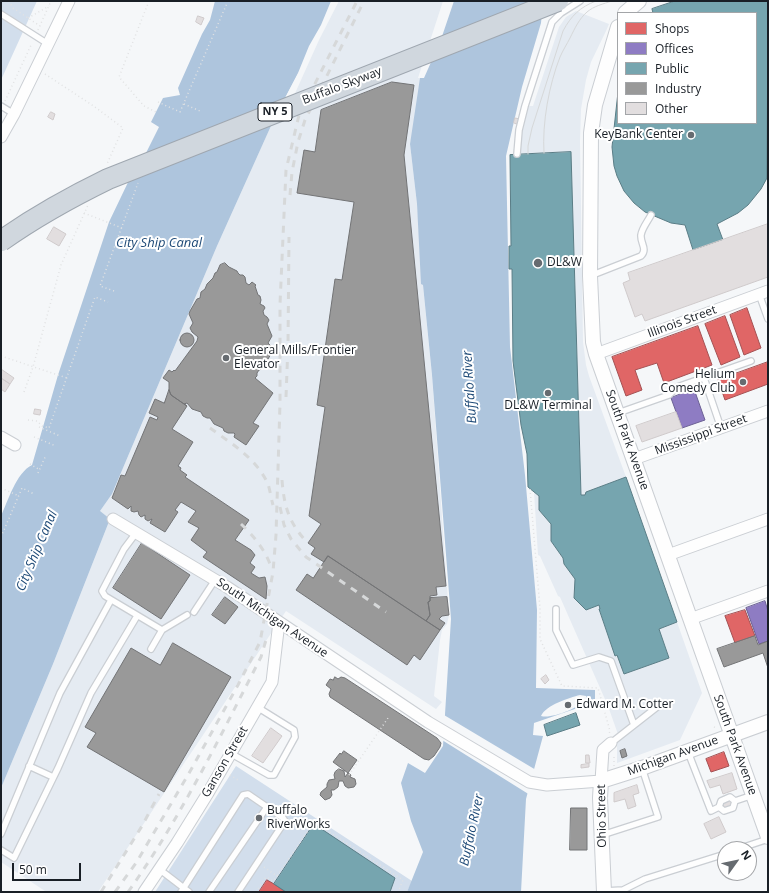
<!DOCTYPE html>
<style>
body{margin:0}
#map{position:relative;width:769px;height:893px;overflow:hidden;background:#f5f7f9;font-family:"Open Sans",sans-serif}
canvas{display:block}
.frame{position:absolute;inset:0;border:2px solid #191f26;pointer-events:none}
.legend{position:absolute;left:617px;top:12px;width:140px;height:112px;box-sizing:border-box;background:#fff;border:1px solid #a3a5a8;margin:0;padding:5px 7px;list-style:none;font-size:12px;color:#191f26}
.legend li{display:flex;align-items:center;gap:8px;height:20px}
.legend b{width:20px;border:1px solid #a3a5a8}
.north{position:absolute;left:717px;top:841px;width:40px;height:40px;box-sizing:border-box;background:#fff;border:1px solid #a3a5a8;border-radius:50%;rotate:57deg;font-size:11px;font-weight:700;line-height:16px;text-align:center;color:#191f26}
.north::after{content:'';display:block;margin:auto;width:14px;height:18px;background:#666b70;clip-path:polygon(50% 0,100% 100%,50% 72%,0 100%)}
.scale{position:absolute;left:12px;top:863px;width:69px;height:18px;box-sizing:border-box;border:2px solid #191f26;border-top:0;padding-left:5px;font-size:12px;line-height:14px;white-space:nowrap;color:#191f26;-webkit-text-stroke:3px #fff;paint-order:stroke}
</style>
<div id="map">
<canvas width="769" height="893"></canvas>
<div class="frame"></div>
<ul class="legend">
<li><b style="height:11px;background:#e06666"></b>Shops</li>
<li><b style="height:11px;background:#8e7cc3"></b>Offices</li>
<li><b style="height:11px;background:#76a5af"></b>Public</li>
<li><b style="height:11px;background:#999"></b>Industry</li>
<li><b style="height:11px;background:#e2dedf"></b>Other</li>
</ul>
<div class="north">N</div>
<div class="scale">50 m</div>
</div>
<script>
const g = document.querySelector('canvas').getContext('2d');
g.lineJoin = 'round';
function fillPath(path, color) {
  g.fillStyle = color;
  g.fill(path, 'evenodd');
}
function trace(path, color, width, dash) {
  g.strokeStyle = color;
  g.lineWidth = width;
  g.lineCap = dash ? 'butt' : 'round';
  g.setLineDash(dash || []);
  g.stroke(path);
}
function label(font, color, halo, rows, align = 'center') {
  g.font = font + ' "Open Sans",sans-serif';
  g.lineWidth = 4;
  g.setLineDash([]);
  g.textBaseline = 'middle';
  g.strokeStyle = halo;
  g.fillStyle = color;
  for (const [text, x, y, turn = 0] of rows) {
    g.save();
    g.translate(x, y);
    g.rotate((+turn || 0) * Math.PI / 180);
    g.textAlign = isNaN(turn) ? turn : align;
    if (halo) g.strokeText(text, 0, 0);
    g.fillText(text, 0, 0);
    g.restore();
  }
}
fillPath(new Path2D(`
 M337,1H445L410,144L417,204L423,285L432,375L449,615L447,624L442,630L440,640L434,696L442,702L436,709L286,611L98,892H44L45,891L1,862V788L53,664L110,519L99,512L112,494L217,246L275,117Z
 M576,11L609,24L606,31L591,62L586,80L581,109L580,141L583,342L586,365L589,376L626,477L586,492L585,495H581L571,152L513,154L517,131L525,106H533L559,27L566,17Z
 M534,492L539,496V510L551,524V541L563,558L564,564L575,579V598L586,610L599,605L600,609L599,610L615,656L617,655L624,674L669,658L659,629L677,622L702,693L680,740L617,763V741L620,740L608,706L560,597L558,596L540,556L538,555Z`), '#e5ebf2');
fillPath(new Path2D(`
 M1,1H37L1,80Z
 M236,766L412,881L407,892H155Z`), '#d2deec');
fillPath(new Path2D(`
 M215,1H337L275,117L217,246L112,494L100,511L110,519L53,664L1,788V516C8,501 16,473 32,465L58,375L109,222L132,174L146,153L159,127L151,122L163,98L180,95L178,88L202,34L210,20Z
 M445,1H543L541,23L522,87L506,156L510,347L525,475L537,610L536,688L595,690V702L534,723L533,735L543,736L526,799L521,892H407L423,852L411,821L401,783L408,763L425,773L443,746L451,619L432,375L423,285L421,284L417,204L410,144L420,78ZM580,695L586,696V700C578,708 552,719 541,716C546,705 569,698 580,695Z`), '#aec5dd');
fillPath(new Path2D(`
 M331,1H339L319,40L283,120L275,117L298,73L309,46L321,25Z
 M443,1H454L435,57L432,60L424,78H418Z
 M444,715L536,770L530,795L442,740Z`), '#f5f7f9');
const shops = new Path2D(`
 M747,308L761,348L744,355L730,315Z
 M725,316L740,357L721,365L705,324Z
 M698,326L712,365L664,383L657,363L635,370L642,390L626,396L612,357Z
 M768,362V384L725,400L718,380Z
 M745,610L755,636L735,643L725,616Z
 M724,752L729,766L711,772L706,759Z
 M267,880L274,884L286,892H259Z`);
fillPath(shops, '#e06666');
trace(shops, '#a45153', 1);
const offices = new Path2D(`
 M694,389L705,420L682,428L671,398Z
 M765,601L768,611V641L759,644L746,608Z`);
fillPath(offices, '#8e7cc3');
trace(offices, '#6b6094', 1);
const public = new Path2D(`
 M675,1H768L767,178L761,189L748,205L738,213L717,224L723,240L693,250L685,225L671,223L645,212L634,203L624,191L617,176L614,166L612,147L618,92V123H756V13H653L652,9Z
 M571,152L581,495H585L586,492L626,477L677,622L659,629L669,658L624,674L617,655L615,656L599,609H600L599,605L586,610L574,598L575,579L564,564L563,558L551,541V524L539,510V496L528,487L527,454L521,425L513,361L512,269H509V246H511L510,155Z
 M576,713L580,725L547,736L544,725Z
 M314,824L395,878L390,892H286L274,884Z`);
fillPath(public, '#76a5af');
trace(public, '#5a7d86', 1);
const industry = new Path2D(`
 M392,82L414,85L404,155L446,586L436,587L437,595L430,596V601L428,602L430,615L426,621L328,556L324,562L311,554L315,548L308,543L321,524L309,516L325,407L317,405L335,279L342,280L354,202L297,193L304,150L315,152L321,110Z
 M225,263L229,267L237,271L238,273L240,275H243L245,277L246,283L249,285L252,282L256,285L255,286L258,295L260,296L261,300L260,304L264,306L265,308L263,311L264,315L267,317L269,320L267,324L272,336L268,343L272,347L271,348V354L262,369L259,370L257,373V376L255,378L273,393L253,423L259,426L246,445L234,437L235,434L234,433H228L224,431L223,428L214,424L210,418H207L203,416L201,412L192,409L187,403L184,404L187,406L171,395L169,390V382L163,378L169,370L172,372L174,370L175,371L197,341L198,337L192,332L190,328L193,323L189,314L190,311L197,299L200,298L201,292L205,289L207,284L213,278L215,273L217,272L220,265Z
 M180 340a7 7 0 1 1 14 0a7 7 0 1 1-14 0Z
 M169,390L171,395L187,406L172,429L193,442L178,466L181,468L180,470L187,475L185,477L249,520L235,540L251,550L255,555L250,563L255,567L251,573L259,578L265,577L267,586L266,599L203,557L207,552L191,540L199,528L188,522L196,511L181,502L175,510L178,512L165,532L150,523L152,519L148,521L145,519V515L141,517L139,515L138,511L134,512L131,511V506L128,509L112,498L121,475L125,476L150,417L157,420L158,417L149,413L155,399L164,403Z
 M142,543L190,575L161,619L113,588Z
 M328,556L440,630L420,660L414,655L407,665L296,590L307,574L313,578Z
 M225,597L238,607L225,624L212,615Z
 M447,597L449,615L442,616L439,619L445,623L440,630L426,621L430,615L428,602L430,601V598Z
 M755,636L758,645L768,641V668L763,653L724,667L717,649Z
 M173,643L231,677L164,792L87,747L96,733L85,727L131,648L160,665Z
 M335,677L338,679L341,677L345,678L437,738L441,743L440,747L434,756L429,760L424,759L330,697L329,694L331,689L326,685L330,679L333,680Z
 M625,749L627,756L622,758L620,751Z
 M344,751L357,760L348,773L333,762L340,753L341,754Z
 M339,769L344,771L345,777L348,773L351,775L350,777L355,779L356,784L354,787L348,788L345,786L343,781H339L338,787L334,790H331L332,795L330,798L325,800L320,795L321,792L327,787V784L329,780L335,779L334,775L335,772Z
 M571,808H587V850H570Z`);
fillPath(industry, '#999');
trace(industry, '#737476', 1);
const building = new Path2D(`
 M198,16L204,18L201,25L196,22Z
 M51,112L55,114L53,120L48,117Z
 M515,118L520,119L519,125L514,123Z
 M768,224V277L645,321L642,314L635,317L623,283L630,280L628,273Z
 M54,227L66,234L59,246L47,239Z
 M1,369L14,378L10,384L1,378Z
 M1,378L10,384L5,392L1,389Z
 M35,409L41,410L40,415L34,414Z
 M676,412L682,428L642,442L636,426Z
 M546,675L549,680L545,684L541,679Z
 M271,728L282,736L263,763L252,756Z
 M586,755H589L590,763H586Z
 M589,764V767L581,768V765Z
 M732,773L737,789L723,794L720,785L710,788L707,781Z
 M637,785L639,793L633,795L636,806L628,809L625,799L614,802V793Z
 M730,799L733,806L725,809L722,802Z
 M719,817L726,832L711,839L704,824Z`);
fillPath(building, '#e2dedf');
trace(building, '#cfcacb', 1);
const service = new Path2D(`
 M1,14L48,44
 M1,106L14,114
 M517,154L519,130L525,106L552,22L561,13L580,1
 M590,276L641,256C648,249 640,243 641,235C642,228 648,221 651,215
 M759,294L768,319
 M704,378L721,428
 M618,413L669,395L677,387L751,361
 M136,533L124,549L102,591L105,596L162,630L187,615
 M556,609V630L573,665L599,657L611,661L634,725
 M194,612L215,580
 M151,649L162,630
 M611,743L657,707
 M688,752L711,811L719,807
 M230,753L269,775H274L295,737L294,730L257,707
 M29,766L53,777
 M735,801L753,795
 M719,807L721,801L730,797L735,801
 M719,807L724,811L733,808L735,801
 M1,834L60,693L111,600
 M602,835L658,817L642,768
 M738,849L768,839
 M1,850L14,858L58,768L91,693L137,616
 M159,869L189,892
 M604,891L623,890L645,879L725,854
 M181,892L243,795L248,794L283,818L285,821L238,892
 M209,892L267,807`);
const minor = new Path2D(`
 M1,137L14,114L69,1
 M596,354L768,291
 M1,437L15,445
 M634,459L768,411
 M113,519L227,587L428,722L529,782L547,785L601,781L603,750L611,743
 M668,555L768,519
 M690,619L768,591
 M144,892L177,843L208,793L272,682L279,622`);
const tertiary = new Path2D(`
 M625,13L639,1
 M618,27L595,105L591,133L590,276L593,342L596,354L768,837
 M604,892L600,798L601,781L642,768L768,722`);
trace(service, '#caced3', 8);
trace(minor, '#caced3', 13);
trace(tertiary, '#caced3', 16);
trace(new Path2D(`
 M9,1L13,8L40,26
 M149,1L119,77L144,106L156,112
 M28,18L49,6
 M38,30L51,1
 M45,74L95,107L123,128L107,164
 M5,101L32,43
 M158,102L180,112L228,1
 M184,104L200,111
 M84,213L122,228
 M114,291L100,286L138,183
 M1,356L67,378
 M24,392L33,367L61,265L88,205
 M28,420L37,421L42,426L49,428L95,297L108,302
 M39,427L60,436
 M34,437L56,446
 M30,464L40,470
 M1,469V470
 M38,473L46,455
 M1,488L19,496
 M530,489L540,608V639L562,686L598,688L610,731L609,734
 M1,537L22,488L34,494
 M714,727L716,728
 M614,766V754
 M230,775L238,780
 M349,775L388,718
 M264,867L277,876L314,822L403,880L398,892
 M256,892L266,877L273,881L277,876`), '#e1e2e3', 1.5, [1, 3]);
trace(service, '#fefefe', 5.5);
trace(minor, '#fefefe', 11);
trace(tertiary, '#fefefe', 14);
trace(new Path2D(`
 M544,153C542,123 549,85 560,57C563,50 567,44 570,38C575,28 579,19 587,12C594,6 603,4 612,1
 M528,154V146L532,128L563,31C571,16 580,7 596,1`), '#d6d8d9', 1);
trace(new Path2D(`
 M290,195L292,172L298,142L305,120L364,1
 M286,397L288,345L289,237
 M210,428C232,444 256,458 268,484C270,490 271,498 273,505
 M282,480C284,506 289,524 308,543
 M280,507L284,525L291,539L306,557L386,612
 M241,524C253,535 266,551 271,567
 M101,892L142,826L159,794
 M115,892L136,863L188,775L238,685L260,642L273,572L276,535L280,403V304L286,170L299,115L357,1
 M128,892C180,819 220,737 261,657L266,640`), '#d6d8d9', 3, [7, 7]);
const motorwayBridge = new Path2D(`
 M1,241C35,217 71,197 108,179L558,1`);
trace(motorwayBridge, '#9fa7b0', 22, []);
trace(motorwayBridge, '#d0d7de', 20);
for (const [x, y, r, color] of [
 [691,135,4,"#666b70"],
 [538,263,5,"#666b70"],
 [226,358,4,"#666b70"],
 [743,382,4,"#666b70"],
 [548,393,4,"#666b70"],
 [568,705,4,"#666b70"],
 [259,818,4,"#666b70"]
]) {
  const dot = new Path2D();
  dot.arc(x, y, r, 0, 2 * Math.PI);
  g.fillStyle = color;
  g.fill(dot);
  trace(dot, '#fff', 1.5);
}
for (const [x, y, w] of [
 [275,112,34]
]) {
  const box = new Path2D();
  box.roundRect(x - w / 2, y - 9, w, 18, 3);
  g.fillStyle = '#fff';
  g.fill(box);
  trace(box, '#191f26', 1);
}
label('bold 11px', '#191f26', null, [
 ["NY 5",275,112]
]);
label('12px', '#191f26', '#fff', [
 ["Buffalo Skyway",342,86,-21],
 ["Illinois Street",682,322,-20],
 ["Mississippi Street",701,435,-20],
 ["South Park Avenue",627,440,70],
 ["South Michigan Avenue",272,618,34],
 ["South Park Avenue",735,745,70],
 ["Michigan Avenue",673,756,-20],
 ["Ganson Street",225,762,-60],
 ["Ohio Street",602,816,-91]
]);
label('12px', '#191f26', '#fff', [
 ["KeyBank Center",683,135,"right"],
 ["DL&W",547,263],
 ["General Mills/Frontier",234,351],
 ["Elevator",234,365],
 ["Helium",735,375,"right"],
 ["Comedy Club",735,389,"right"],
 ["DL&W Terminal",548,406,"center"],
 ["Edward M. Cotter",576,705],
 ["Buffalo",267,811],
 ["RiverWorks",267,825]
], 'left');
label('italic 13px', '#1e4a77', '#fff', [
 ["City Ship Canal",159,243],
 ["Buffalo River",470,387,-94],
 ["City Ship Canal",37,551,-67],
 ["Buffalo River",472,830,-78]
]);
</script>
